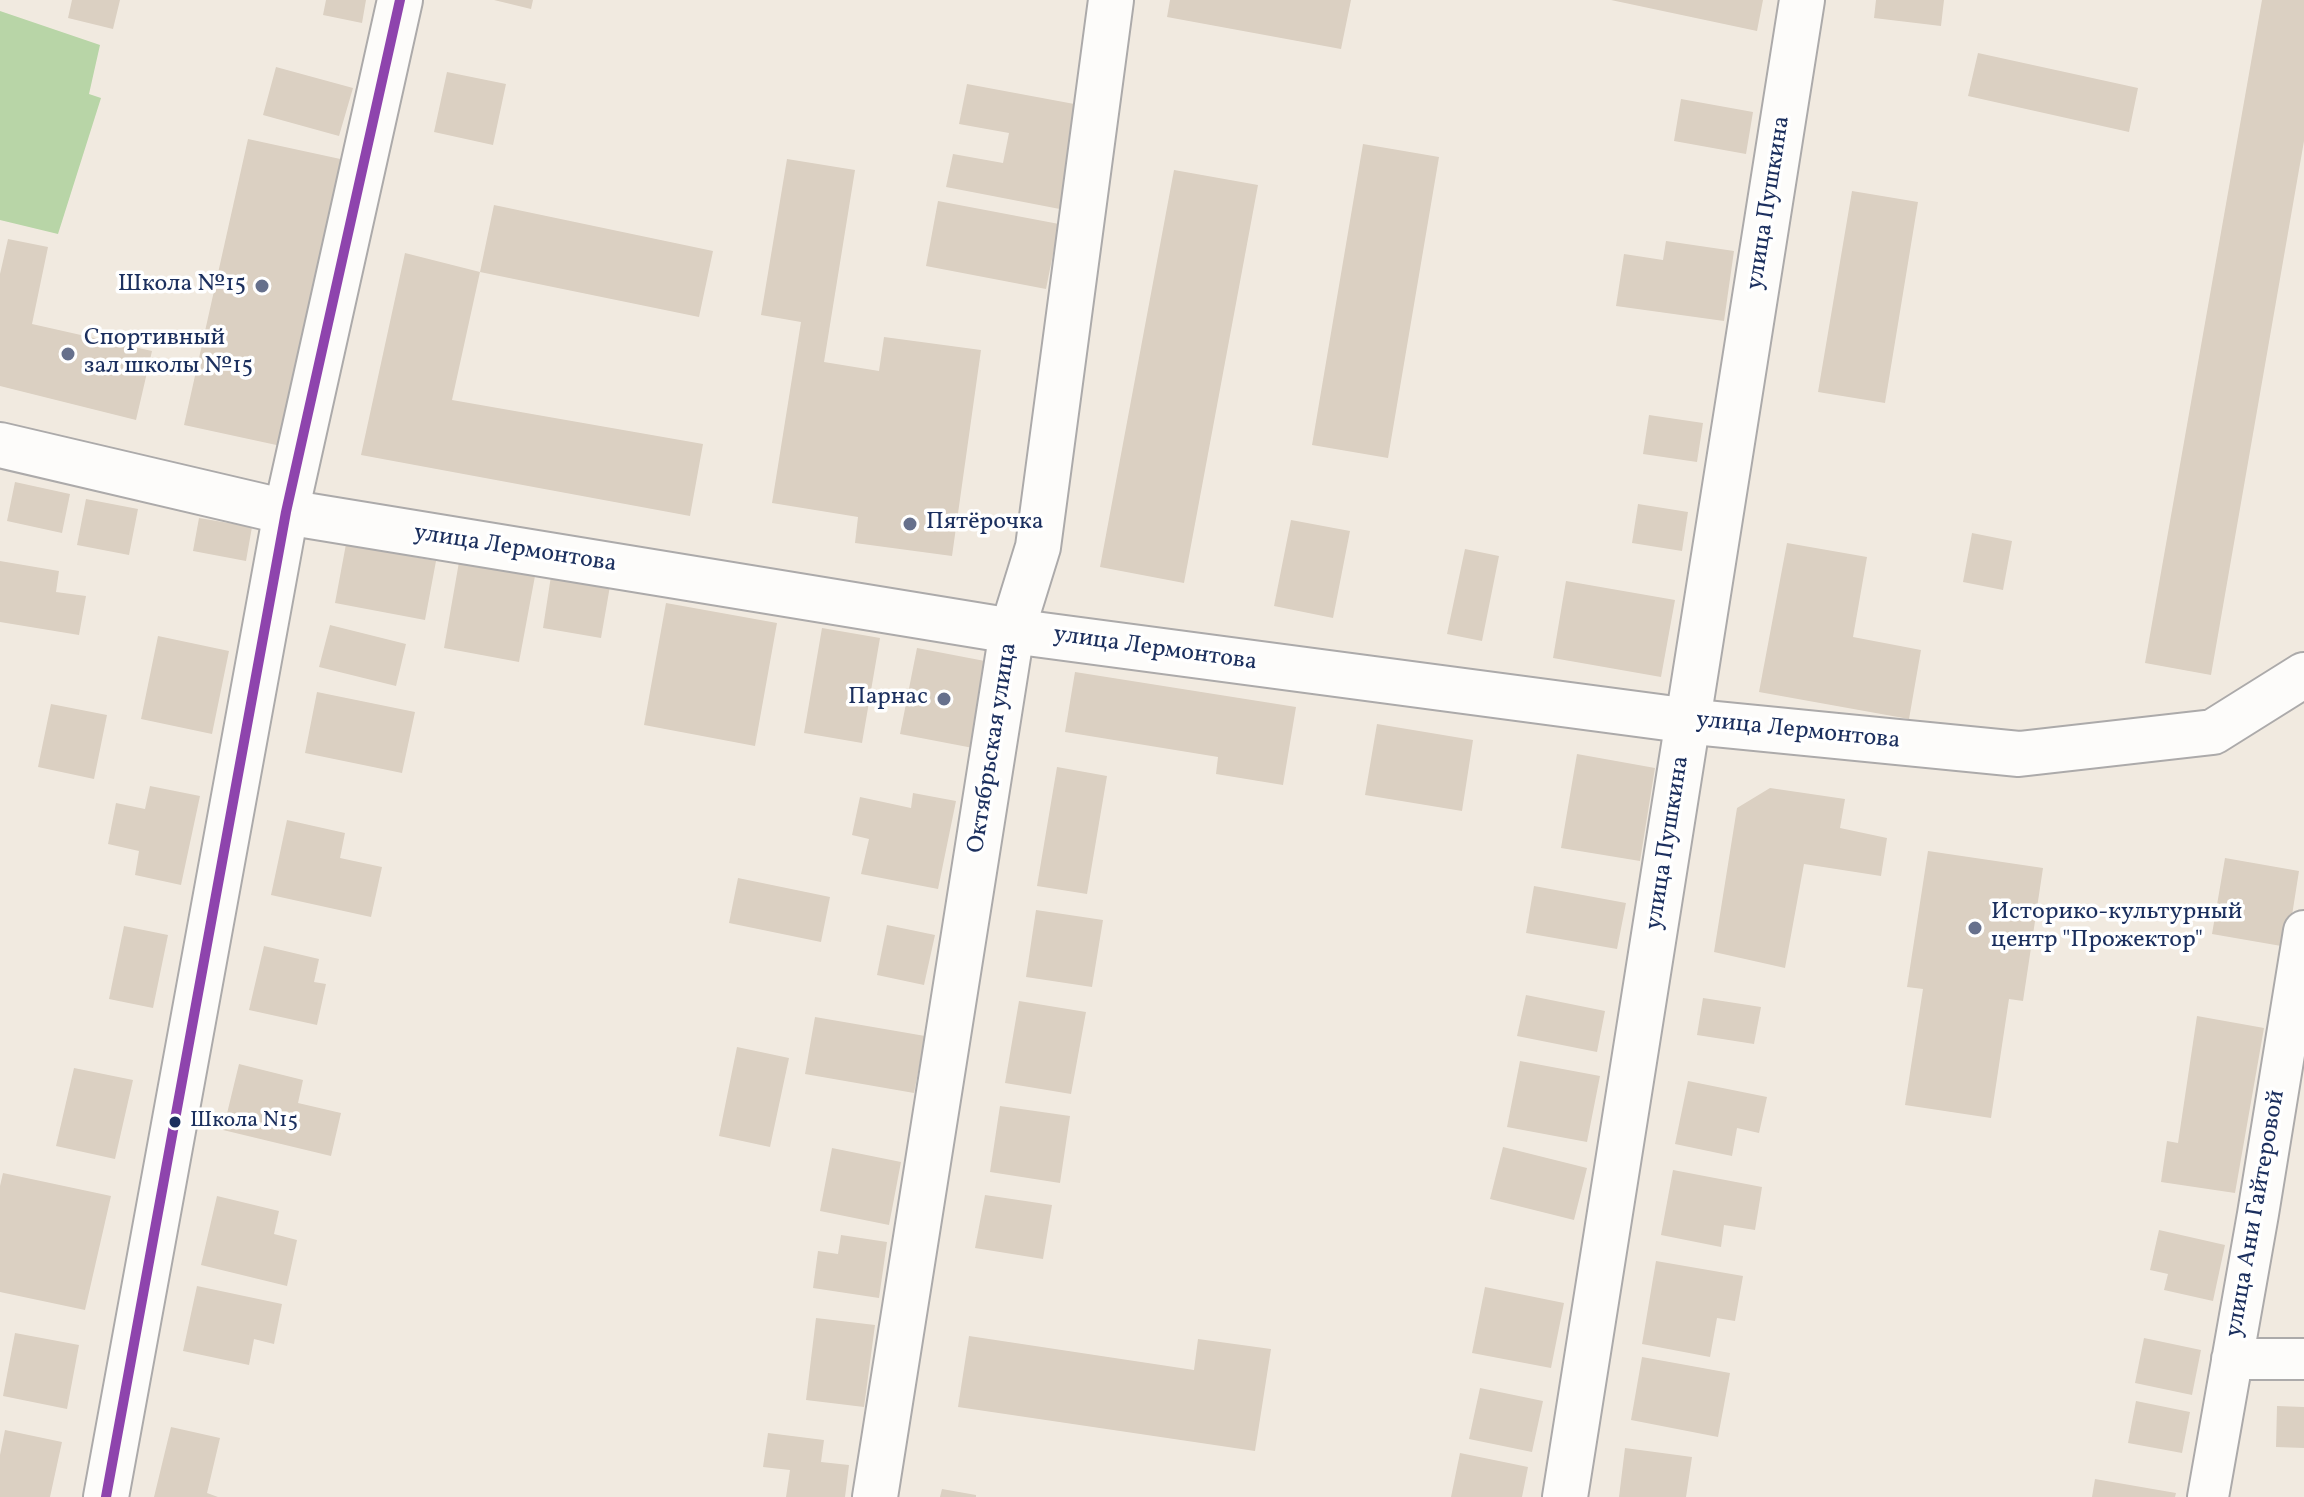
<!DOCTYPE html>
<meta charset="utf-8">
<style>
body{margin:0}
canvas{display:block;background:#f1eae0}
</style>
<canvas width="2304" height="1497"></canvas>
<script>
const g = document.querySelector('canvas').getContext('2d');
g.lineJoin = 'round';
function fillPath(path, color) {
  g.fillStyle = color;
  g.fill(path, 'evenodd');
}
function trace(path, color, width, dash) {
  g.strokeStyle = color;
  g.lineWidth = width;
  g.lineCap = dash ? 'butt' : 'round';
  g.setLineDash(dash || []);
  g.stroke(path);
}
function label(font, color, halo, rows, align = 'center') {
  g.font = font + ' Vollkorn,serif';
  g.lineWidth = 7;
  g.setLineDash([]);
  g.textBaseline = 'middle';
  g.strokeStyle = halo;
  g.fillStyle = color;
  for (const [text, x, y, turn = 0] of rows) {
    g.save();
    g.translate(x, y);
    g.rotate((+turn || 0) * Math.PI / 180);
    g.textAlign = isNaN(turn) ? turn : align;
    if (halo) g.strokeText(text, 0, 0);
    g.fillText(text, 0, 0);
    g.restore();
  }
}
fillPath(new Path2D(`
 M0,11L100,45L89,94L101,98L58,234L0,220Z`), '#b8d5a7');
fillPath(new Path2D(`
 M72,0H120L113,29L68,18Z
 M326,0H366L362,23L323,15Z
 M494,0H533L531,9Z
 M1170,0H1351L1341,49L1167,17Z
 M1611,0H1763L1757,31Z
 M1876,0H1944L1941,26L1874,18Z
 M2262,0H2304V141L2211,675L2145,663Z
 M1978,53L2138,88L2129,132L1968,96Z
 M276,67L353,88L339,136L263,115Z
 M447,72L506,84L493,145L434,132Z
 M967,84L1085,106L1065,210L946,187L953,154L1003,163L1009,133L959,124Z
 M1681,99L1753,112L1746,154L1674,141Z
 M248,139L345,160L281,446L184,425Z
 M1363,144L1439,157L1388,458L1312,445Z
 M787,159L855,170L824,362L879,371L884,337L981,350L952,556L855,543L858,517L772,503L801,322L761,315Z
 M1174,170L1258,185L1184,583L1100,567Z
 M1852,191L1918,202L1885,403L1818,392Z
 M938,201L1059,224L1046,289L926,266Z
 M494,205L713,251L699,317L480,272Z
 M8,239L48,247L32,324L152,351L136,420L0,386V274Z
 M1666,241L1734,251L1724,321L1616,306L1624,254L1663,260Z
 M405,253L480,272L452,400L703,444L690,516L361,455Z
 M1649,415L1703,423L1697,462L1643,454Z
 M15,482L70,494L62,533L7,521Z
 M86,499L138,509L129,555L77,545Z
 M1638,504L1688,512L1682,551L1632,543Z
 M199,518L252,527L246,561L193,551Z
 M1291,520L1350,531L1333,618L1274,606Z
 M1972,533L2012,541L2003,590L1963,582Z
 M1787,543L1867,557L1853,637L1921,650L1909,719L1759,692Z
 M346,544L436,561L425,620L335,603Z
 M1465,549L1499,556L1482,641L1447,634Z
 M0,561L59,571L56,592L86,596L79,635L0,622Z
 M459,562L535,576L519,662L444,648Z
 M551,576L610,586L601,638L543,628Z
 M1566,581L1675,600L1661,677L1553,658Z
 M666,603L777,623L755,746L644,725Z
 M330,625L406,644L396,686L319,667Z
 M822,628L880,638L862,743L804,733Z
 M158,636L229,651L212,734L141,719Z
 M917,648L990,662L973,748L900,734Z
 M1075,672L1296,707L1283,785L1216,774L1218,757L1065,732Z
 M317,692L415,712L402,773L305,753Z
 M51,704L107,715L94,779L38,767Z
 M1377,724L1473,740L1462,811L1365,795Z
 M1577,754L1655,768L1640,861L1561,848Z
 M1057,767L1107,776L1087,894L1037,886Z
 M150,786L200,796L181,885L135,875L139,851L108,844L116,803L145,809Z
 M1770,788L1845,799L1840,828L1887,838L1881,876L1804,864L1785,968L1714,952L1737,808Z
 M913,793L956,801L938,889L861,874L869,839L852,835L860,797L911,808Z
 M287,820L345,833L340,858L382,867L371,917L271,895Z
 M1928,851L2043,868L2023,1001L2009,999L1991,1118L1905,1105L1923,989L1907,987Z
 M2225,858L2299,871L2287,947L2212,934Z
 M738,878L830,897L821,942L729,923Z
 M1534,886L1626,903L1617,949L1526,933Z
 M1036,910L1103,920L1092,987L1026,977Z
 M887,925L935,935L924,985L877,975Z
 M124,926L168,935L153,1008L109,999Z
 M264,946L319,959L314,982L326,984L317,1025L249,1010Z
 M1526,995L1605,1011L1597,1052L1517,1036Z
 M1703,998L1761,1007L1754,1044L1697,1035Z
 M1019,1001L1086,1012L1071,1094L1005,1083Z
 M2197,1016L2264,1028L2235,1193L2161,1182L2167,1141L2178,1143Z
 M815,1017L925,1036L914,1093L805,1074Z
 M737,1047L789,1058L770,1147L719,1136Z
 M1520,1061L1600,1076L1587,1142L1507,1127Z
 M239,1064L303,1080L298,1103L341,1113L331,1156L223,1130Z
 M74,1068L133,1080L115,1159L56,1146Z
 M1688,1081L1767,1097L1759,1133L1737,1128L1732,1156L1675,1144Z
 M1000,1106L1070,1116L1060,1183L990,1172Z
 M1503,1147L1587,1168L1574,1220L1490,1199Z
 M832,1148L901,1162L889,1225L820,1211Z
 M1673,1170L1762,1187L1755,1230L1724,1225L1721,1247L1661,1235Z
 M3,1173L111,1196L85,1310L0,1292V1186Z
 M985,1195L1052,1205L1043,1259L975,1248Z
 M217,1196L279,1211L274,1234L297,1240L287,1286L201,1265Z
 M2159,1230L2225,1245L2213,1301L2164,1290L2168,1274L2150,1270Z
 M841,1235L887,1242L879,1298L813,1288L818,1251L838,1254Z
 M1656,1261L1743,1276L1735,1321L1717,1318L1710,1357L1642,1344Z
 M197,1286L282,1304L274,1344L254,1339L249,1365L183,1351Z
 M1485,1287L1564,1303L1551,1368L1472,1353Z
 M816,1318L875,1325L864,1407L806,1400Z
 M15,1333L79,1345L67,1409L3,1396Z
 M969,1336L1194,1370L1198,1339L1271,1349L1255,1451L958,1407Z
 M2144,1338L2201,1350L2192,1395L2135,1383Z
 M1642,1357L1730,1373L1718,1437L1631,1420Z
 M1480,1388L1543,1401L1532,1452L1469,1439Z
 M2136,1401L2190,1412L2182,1453L2128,1443Z
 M2277,1406L2304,1407V1448L2276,1447Z
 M171,1427L220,1438L207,1493L218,1497H154Z
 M5,1430L62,1442L50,1497H0V1455Z
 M768,1433L824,1440L821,1462L849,1465L845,1497H786L790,1470L763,1467Z
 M1625,1448L1692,1457L1686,1497H1619Z
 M1460,1453L1528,1467L1522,1497H1451Z
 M2095,1479L2176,1493L2175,1497H2092Z
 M942,1489L976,1495V1497H940Z`), '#dbd0c2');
const minor = new Path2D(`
 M2232,1359H2304
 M2208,1497L2258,1214L2304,931`);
const tertiary = new Path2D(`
 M106,1497L286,512L400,0
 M875,1497L1012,631L1038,547L1111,0
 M1565,1497L1802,0`);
const secondary = new Path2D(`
 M0,445L286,512L1012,631L1705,723L2019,754L2213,732L2304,675`);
trace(minor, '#acaaaa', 44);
trace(tertiary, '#acaaaa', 48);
trace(secondary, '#acaaaa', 48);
trace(minor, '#fdfcfa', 40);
trace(tertiary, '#fdfcfa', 44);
trace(secondary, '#fdfcfa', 44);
trace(new Path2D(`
 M106,1497L286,512L400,0`), '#8e44ad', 10);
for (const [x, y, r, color] of [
 [262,286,8,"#66708c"],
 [68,354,8,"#66708c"],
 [910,524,8,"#66708c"],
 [944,699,8,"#66708c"],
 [1975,928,8,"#66708c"],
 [175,1122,7,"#1b2f5e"]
]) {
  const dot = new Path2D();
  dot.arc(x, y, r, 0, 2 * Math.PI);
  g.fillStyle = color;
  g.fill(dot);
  trace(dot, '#fff', 3);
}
label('22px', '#1b2f5e', '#fff', [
 ["Школа N15",190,1122]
], 'left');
label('24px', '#1b2f5e', '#fff', [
 ["улица Пушкина",1770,203,-81],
 ["улица Лермонтова",515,550,9],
 ["улица Лермонтова",1155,650,8],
 ["улица Лермонтова",1798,732,6],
 ["Октябрьская улица",994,748,-81],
 ["улица Пушкина",1669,843,-81],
 ["улица Ани Гайтеровой",2257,1214,-80]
]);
label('24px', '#1b2f5e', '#fff', [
 ["Школа №15",246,286,"right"],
 ["Спортивный",84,340],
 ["зал школы №15",84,368],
 ["Пятёрочка",926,524],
 ["Парнас",928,699,"right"],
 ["Историко-культурный",1991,914],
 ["центр \"Прожектор\"",1991,942]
], 'left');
</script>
